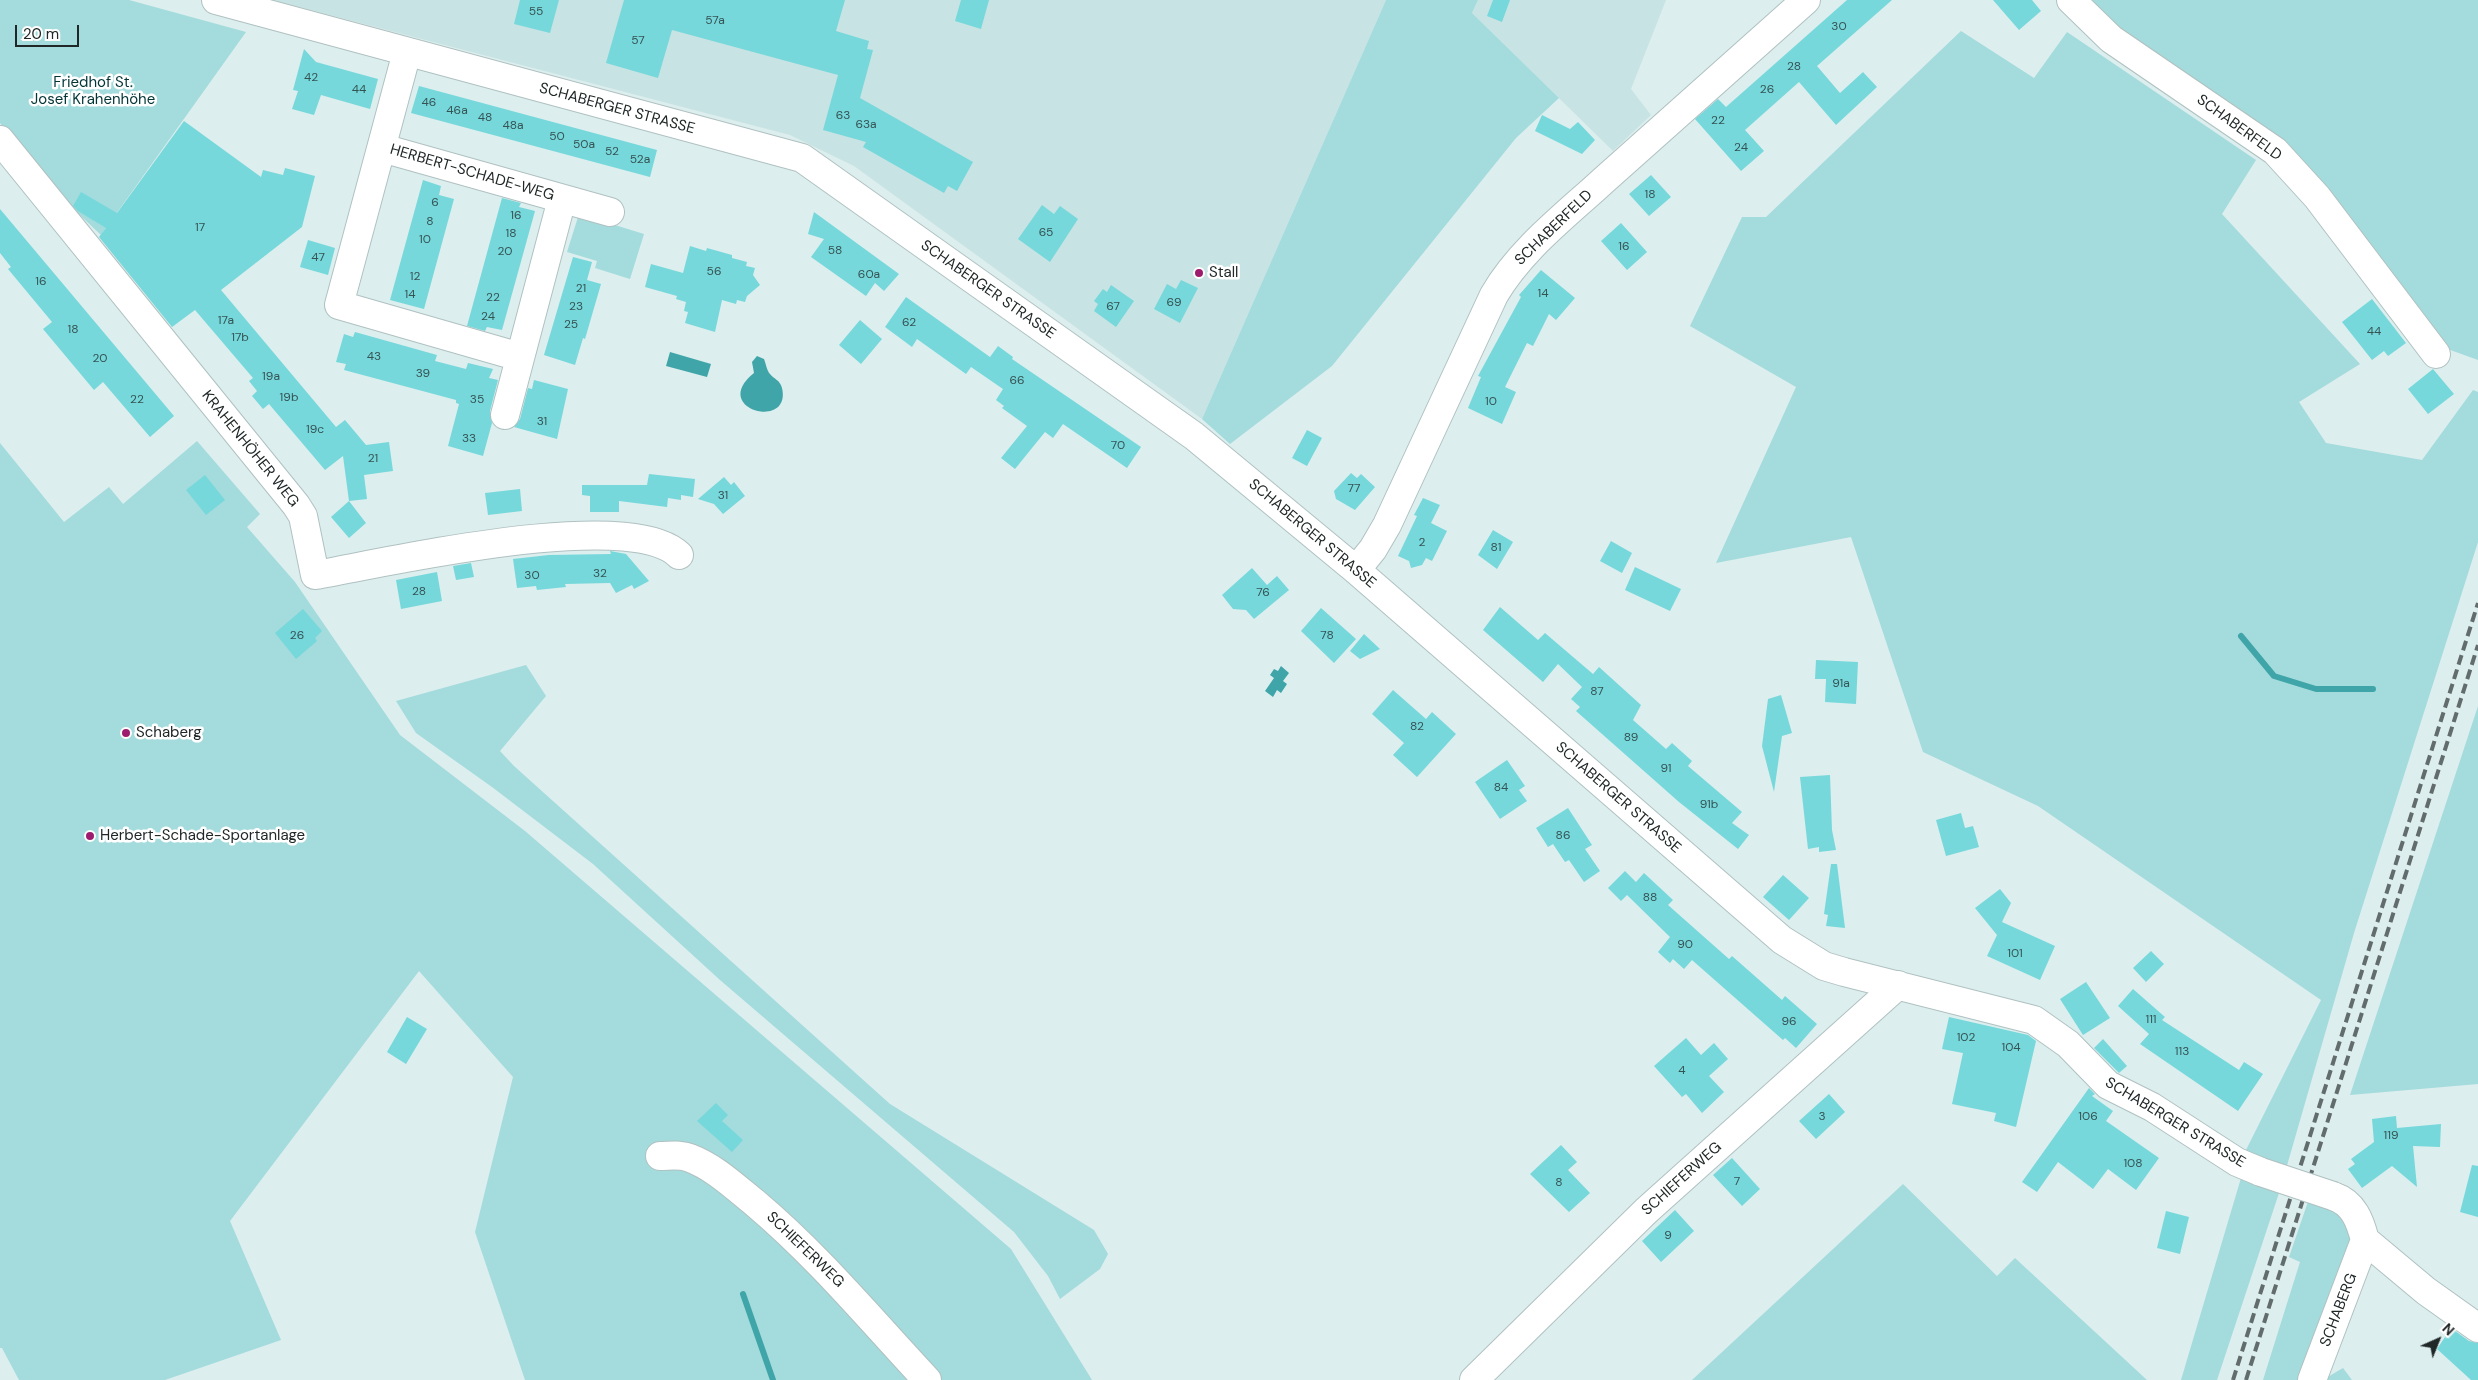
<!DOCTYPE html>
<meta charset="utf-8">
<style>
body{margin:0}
#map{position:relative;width:2478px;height:1380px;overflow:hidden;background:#dceeee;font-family:"DM Sans",sans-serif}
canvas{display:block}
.north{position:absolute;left:2413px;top:1315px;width:50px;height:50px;-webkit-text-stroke:4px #fff;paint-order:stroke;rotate:44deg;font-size:14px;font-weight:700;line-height:20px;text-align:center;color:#202727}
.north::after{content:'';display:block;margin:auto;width:18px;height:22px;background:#202727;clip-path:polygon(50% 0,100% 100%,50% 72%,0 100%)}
.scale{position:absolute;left:15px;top:25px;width:64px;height:22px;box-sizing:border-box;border:2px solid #202727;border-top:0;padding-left:6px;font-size:15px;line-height:18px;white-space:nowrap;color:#202727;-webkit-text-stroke:4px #fff;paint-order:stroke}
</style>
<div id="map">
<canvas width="2478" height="1380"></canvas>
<div class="north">N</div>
<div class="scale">20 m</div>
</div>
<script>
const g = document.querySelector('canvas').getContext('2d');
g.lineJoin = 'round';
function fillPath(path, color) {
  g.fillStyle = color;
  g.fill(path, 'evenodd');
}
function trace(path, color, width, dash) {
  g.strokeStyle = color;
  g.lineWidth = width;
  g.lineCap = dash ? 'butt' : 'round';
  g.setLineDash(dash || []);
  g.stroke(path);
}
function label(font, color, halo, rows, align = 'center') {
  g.font = font + ' "DM Sans",sans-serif';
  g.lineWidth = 5;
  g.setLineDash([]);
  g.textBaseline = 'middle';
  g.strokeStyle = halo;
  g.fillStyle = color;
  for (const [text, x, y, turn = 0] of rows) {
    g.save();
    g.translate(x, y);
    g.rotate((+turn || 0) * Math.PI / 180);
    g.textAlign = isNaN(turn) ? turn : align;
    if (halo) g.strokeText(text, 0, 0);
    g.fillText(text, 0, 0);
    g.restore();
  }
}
fillPath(new Path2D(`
 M272,0H1386L1202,419L854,166L790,135Z
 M1478,0H1666L1631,89L1651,115L1613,151L1472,13Z`), '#c8e3e3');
fillPath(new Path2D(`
 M0,0H129L246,32L101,235L66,202L0,123Z
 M1386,0H1478L1472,13L1559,98L1516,138L1332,366L1230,444L1202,419Z
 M2089,0H2478V360L2442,347L2286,147L2118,35Z
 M1961,31L2034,78L2067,32L2256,160L2222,214L2360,364L2299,402L2326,443L2422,460L2473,390L2478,392V542L2354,933L2286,1169L2244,1154L2321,1000L2038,806L1923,752L1851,537L1716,563L1796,387L1690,326L1742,217H1766Z
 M579,214L644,234L630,279L595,268L597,261L567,252Z
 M197,441L260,514L247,527L295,582L400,735L525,831L1011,1249L1092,1380H525L475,1232L513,1077L419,971L230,1221L281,1340L165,1380H19L2,1348H0V443L64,522L109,487L123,504Z
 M526,665L546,696L500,751L514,766L890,1104L1094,1230L1108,1254L1100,1269L1060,1299L1048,1276L1014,1232L720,980L593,864L492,787L416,733L396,701Z
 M2478,706V1084L2350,1095Z
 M2241,1178L2281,1187L2217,1380H2181Z
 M1903,1184L1997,1276L2015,1258L2147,1380H1692Z
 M2311,1193L2331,1201L2355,1232L2300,1380H2263L2300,1262L2289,1257Z
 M2343,1368L2352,1380H2325L2326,1378Z`), '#a4dbdc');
fillPath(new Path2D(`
 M670,352L711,364L707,377L666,366Z
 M757,356L764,359C766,364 767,371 770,374C774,379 780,380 782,388C792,431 709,409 754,373L752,362Z
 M1281,666L1289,673L1283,681L1287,684L1281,693L1277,690L1273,697L1265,691L1274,678L1270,675L1274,669L1278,671Z`), '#40a5a8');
trace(new Path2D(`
 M2241,636L2274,676L2316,689H2373
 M743,1294L773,1380`), '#40a5a8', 6);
fillPath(new Path2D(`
 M520,0H559L550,33L514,24Z
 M624,0H845L836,31L869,41L867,49L873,50L860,98L973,162L957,191L948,186L944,193L863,147L866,142L823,130L838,75L672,30L658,78L606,63Z
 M961,0H989L981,29L955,21Z
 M1493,0H1510L1502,22L1487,16Z
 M1847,0H1892L1817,66L1840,93L1863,72L1877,87L1836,125L1799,82L1745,130L1764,151L1741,171L1695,119L1718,99L1726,107Z
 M1993,0H2032L2041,11L2019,30Z
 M304,49L316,62L378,79L370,109L321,95L314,115L292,109L298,91L293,90Z
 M419,86L657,150L650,177L411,113Z
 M1542,115L1570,129L1578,122L1595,140L1582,154L1535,131Z
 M184,121L261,177L263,170L283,175L285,168L315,176L302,227L221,290L336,427L345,420L366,445L389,442L393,471L364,475L367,499L349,501L343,456L325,470L269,404L263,409L252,396L257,391L249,381L253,378L195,310L172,327L99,237L106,228L78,211L73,206L81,192L117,213Z
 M1651,175L1671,197L1649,216L1629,194Z
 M423,180L441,186L439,195L454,199L424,309L390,300Z
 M502,198L521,203L519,207L535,211L502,330L487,327L485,331L467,326Z
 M1042,205L1054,214L1060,206L1078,219L1050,262L1018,239Z
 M0,209L174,416L150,437L103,382L94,390L43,329L52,322L8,269L11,267L0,253Z
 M814,212L899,274L884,291L875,283L866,296L811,257L824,239L808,234Z
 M1621,223L1647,252L1627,270L1601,241Z
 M308,240L335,248L328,275L300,267Z
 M690,246L706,251L707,248L732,255V258L747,262L746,266L755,268L753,275L760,285L747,296L745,302L737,300L736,304L722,300L715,332L685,323L688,312L684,311L686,302L676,299L677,296L645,287L651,264L683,273Z
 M573,257L592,262L587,280L601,284L585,339L583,338L575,365L544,355Z
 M1541,270L1575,298L1556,320L1549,314L1533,346L1527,343L1505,387L1516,392L1502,424L1468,408L1481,377L1478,376L1521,297L1519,295Z
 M1181,280L1198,288L1180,323L1154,309L1167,284L1176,289Z
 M1111,285L1134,301L1116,327L1094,311L1098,304L1094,301L1103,289L1107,292Z
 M906,297L990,357L998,346L1013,357L1012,359L1141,447L1127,468L1063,424L1053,438L1045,432L1015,469L1001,458L1027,426L1002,408L1004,406L996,400L1003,389L971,367L966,374L917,339L912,347L885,327Z
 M2372,299L2406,343L2388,356L2384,351L2372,360L2342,322Z
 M860,320L882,339L861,364L839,345Z
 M355,332L437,355L435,361L466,369L468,363L493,369L489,378L498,380L490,411L492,423L483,456L448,446L459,404L456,403V400L344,370L346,364L336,362L344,334L353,337Z
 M2433,369L2454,394L2428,414L2408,389Z
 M534,380L568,389L557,439L514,427L520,419L528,388L532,389Z
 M1307,430L1322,438L1307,466L1292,458Z
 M1351,473L1357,478L1361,474L1375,487L1355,510L1336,499L1334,491Z
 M649,474L695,479L693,497L681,495V500L668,498L667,507L619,501V512H590V496L582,495V485H647Z
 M205,475L225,500L206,515L186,490Z
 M724,477L731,485L734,482L745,496L723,514L714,504L698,499Z
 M520,489L522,511L488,515L485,493Z
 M1423,498L1440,505L1431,523L1447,531L1432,561L1426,558L1422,565L1411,568L1409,561L1398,556L1417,516L1414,515Z
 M349,501L366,523L349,538L331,517Z
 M1493,530L1513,542L1497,569L1478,555Z
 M1611,541L1632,553L1622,573L1600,561Z
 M610,551L626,554L649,581L634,589L632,585L616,593L610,583L565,584L566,587L537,590L536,586L517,588L513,559L549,555L611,554Z
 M471,563L474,577L456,580L453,566Z
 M1635,567L1681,589L1670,611L1625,590Z
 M1252,568L1267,585L1277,576L1289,590L1254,619L1246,610L1233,609L1222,595Z
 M437,572L442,601L401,609L396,580Z
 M1500,607L1538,640L1545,633L1593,674L1599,667L1641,705L1633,720L1666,749L1672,743L1692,761L1688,766L1742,812L1732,823L1749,835L1738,849L1679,802L1576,711L1580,707L1571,699L1582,687L1558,664L1543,682L1483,630Z
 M1321,608L1356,639L1334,663L1301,631Z
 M303,609L322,631L315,638L317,641L296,659L275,633Z
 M1364,634L1380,649L1360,659L1350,651Z
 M1816,660L1858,662L1856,704L1825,702L1826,679H1815Z
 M1393,690L1426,719L1432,712L1456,734L1417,777L1393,755L1404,743L1372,714Z
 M1781,695L1792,733L1782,736L1774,792L1762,746L1768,699Z
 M1507,760L1525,786L1519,790L1527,801L1500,819L1475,782Z
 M1830,775L1832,830L1836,850L1819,852V847L1808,849L1800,777Z
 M1568,808L1592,845L1585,849L1600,871L1584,882L1569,860L1565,862L1553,844L1548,847L1536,828Z
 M1961,813L1965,828L1973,826L1979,847L1946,856L1936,820Z
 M1831,864H1837L1845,928L1826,926L1828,915L1824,914Z
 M1625,871L1636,882L1644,873L1673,900L1668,905L1729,959L1732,956L1782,1000L1785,996L1817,1024L1796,1048L1785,1038L1783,1040L1692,960L1684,969L1673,959L1670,963L1658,952L1670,937L1627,895L1621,901L1608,888Z
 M1783,875L1809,898L1789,920L1763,897Z
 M2000,889L2011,903L2002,922L2055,946L2040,980L1987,956L1997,935L1975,908Z
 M2151,951L2164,964L2146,982L2133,968Z
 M2086,982L2110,1018L2083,1035L2060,999Z
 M2133,989L2165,1017L2162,1020L2239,1070L2244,1062L2263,1074L2238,1111L2140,1044L2149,1034L2118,1006Z
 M407,1017L427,1029L406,1064L387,1052Z
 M1949,1017L2028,1035L2036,1041L2016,1127L1994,1121L1996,1113L1952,1104L1963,1053L1942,1049Z
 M1686,1038L1701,1055L1714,1043L1728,1059L1709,1076L1724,1092L1702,1113L1686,1094L1682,1097L1654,1066Z
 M2103,1039L2127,1066L2119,1073L2094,1048Z
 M2089,1088L2095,1094L2092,1096L2113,1111L2106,1121L2159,1158L2136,1190L2108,1169L2093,1189L2058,1162L2037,1192L2022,1182Z
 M1829,1094L1845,1112L1816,1139L1799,1121Z
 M716,1103L728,1115L722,1121L743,1140L732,1152L697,1121Z
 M2396,1116L2397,1128L2441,1124L2440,1147L2413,1146L2417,1187L2392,1166L2362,1188L2348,1169L2355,1164L2351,1159L2374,1142L2372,1119Z
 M1561,1145L1577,1162L1568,1170L1590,1193L1569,1212L1530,1174Z
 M1732,1158L1760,1189L1742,1206L1713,1175Z
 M2472,1165L2478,1166V1217L2460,1212Z
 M1675,1210L1694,1231L1661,1262L1642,1241Z
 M2166,1211L2189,1217L2180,1254L2157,1248Z
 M2451,1328L2469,1341L2478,1343V1380H2471L2437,1349Z`), '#76d8db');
const minor = new Path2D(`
 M216,0L802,158L1194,436L1356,570L1782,940L1824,966L1844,972L2034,1020L2068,1044L2108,1085L2152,1107L2237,1162L2261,1172
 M2071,0L2111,39L2275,151L2317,197L2436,354
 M407,52L339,305L520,357
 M0,140L296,505L303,516L315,575C385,563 629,506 679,555
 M382,148L610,212
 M505,415L562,199
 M1356,570L1373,549L1387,525L1494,295C1521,249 1565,216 1604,180C1671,120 1738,60 1806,0
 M660,1156C670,1156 681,1154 690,1158C714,1167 735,1187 755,1203C819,1257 870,1319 927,1380
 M2333,1196C2354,1203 2360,1221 2365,1240
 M2365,1240L2426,1291L2478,1328
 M1474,1380L1646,1211L1898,985
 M2312,1380L2365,1240`);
trace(minor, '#b0c1c1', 30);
trace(minor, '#fff', 28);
trace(new Path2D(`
 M2233,1380L2478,603
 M2246,1380L2478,645`), '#626c6c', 4, [10, 5]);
const minorBridge = new Path2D(`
 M2261,1172L2333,1196`);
trace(minorBridge, '#b0c1c1', 30, []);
trace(minorBridge, '#fff', 28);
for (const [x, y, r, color] of [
 [1199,273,5,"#9e1c6e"],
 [126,733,5,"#9e1c6e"],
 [90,836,5,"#9e1c6e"]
]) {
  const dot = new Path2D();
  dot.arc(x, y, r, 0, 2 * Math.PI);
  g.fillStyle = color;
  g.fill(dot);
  trace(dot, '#fff', 2);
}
label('12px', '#365354', null, [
 ["55",536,12],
 ["57a",715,21],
 ["30",1839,27],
 ["57",638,41],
 ["28",1794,67],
 ["42",311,78],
 ["44",359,90],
 ["26",1767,90],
 ["46",429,103],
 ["46a",457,111],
 ["63",843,116],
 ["48",485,118],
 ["22",1718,121],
 ["63a",866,125],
 ["48a",513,126],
 ["50",557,137],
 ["50a",584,145],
 ["24",1741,148],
 ["52",612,152],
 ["52a",640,160],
 ["18",1650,195],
 ["6",435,203],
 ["16",516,216],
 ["8",430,222],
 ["17",200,228],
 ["65",1046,233],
 ["18",511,234],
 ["10",425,240],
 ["16",1624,247],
 ["58",835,251],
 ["20",505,252],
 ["47",318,258],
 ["56",714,272],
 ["60a",869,275],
 ["12",415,277],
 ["16",41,282],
 ["21",581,289],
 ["14",1543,294],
 ["14",410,295],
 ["22",493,298],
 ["69",1174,303],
 ["23",576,307],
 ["67",1113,307],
 ["24",488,317],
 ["17a",226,321],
 ["62",909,323],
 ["25",571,325],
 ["18",73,330],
 ["44",2374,332],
 ["17b",240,338],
 ["43",374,357],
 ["20",100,359],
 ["39",423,374],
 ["19a",271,377],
 ["66",1017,381],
 ["19b",289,398],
 ["22",137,400],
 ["35",477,400],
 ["10",1491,402],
 ["31",542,422],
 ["19c",315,430],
 ["33",469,439],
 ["70",1118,446],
 ["21",373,459],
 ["77",1354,489],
 ["31",723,496],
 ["2",1422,543],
 ["81",1496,548],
 ["32",600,574],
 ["30",532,576],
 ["28",419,592],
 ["76",1263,593],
 ["26",297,636],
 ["78",1327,636],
 ["91a",1841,684],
 ["87",1597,692],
 ["82",1417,727],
 ["89",1631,738],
 ["91",1666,769],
 ["84",1501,788],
 ["91b",1709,805],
 ["86",1563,836],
 ["88",1650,898],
 ["90",1685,945],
 ["101",2015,954],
 ["111",2151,1020],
 ["96",1789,1022],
 ["102",1966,1038],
 ["104",2011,1048],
 ["113",2182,1052],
 ["4",1682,1071],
 ["3",1822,1117],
 ["106",2088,1117],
 ["119",2391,1136],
 ["108",2133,1164],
 ["7",1737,1182],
 ["8",1559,1183],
 ["9",1668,1236]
]);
label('15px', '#033537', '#fff', [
 ["Friedhof St.",93,83],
 ["Josef Krahenhöhe",93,100]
]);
label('15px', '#202727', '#fff', [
 ["SCHABERGER STRASSE",617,109,15],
 ["SCHABERFELD",2239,128,36],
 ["HERBERT-SCHADE-WEG",472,173,16],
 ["SCHABERFELD",1554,228,-44],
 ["SCHABERGER STRASSE",988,290,35],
 ["KRAHENHÖHER WEG",250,449,51],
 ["SCHABERGER STRASSE",1312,534,40],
 ["SCHABERGER STRASSE",1618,798,41],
 ["SCHABERGER STRASSE",2175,1123,31],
 ["SCHIEFERWEG",1682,1179,-42],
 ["SCHIEFERWEG",805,1250,44],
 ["SCHABERG",2339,1310,-69]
]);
label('15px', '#202727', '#fff', [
 ["Stall",1209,273],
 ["Schaberg",136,733],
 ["Herbert-Schade-Sportanlage",100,836]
], 'left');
</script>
